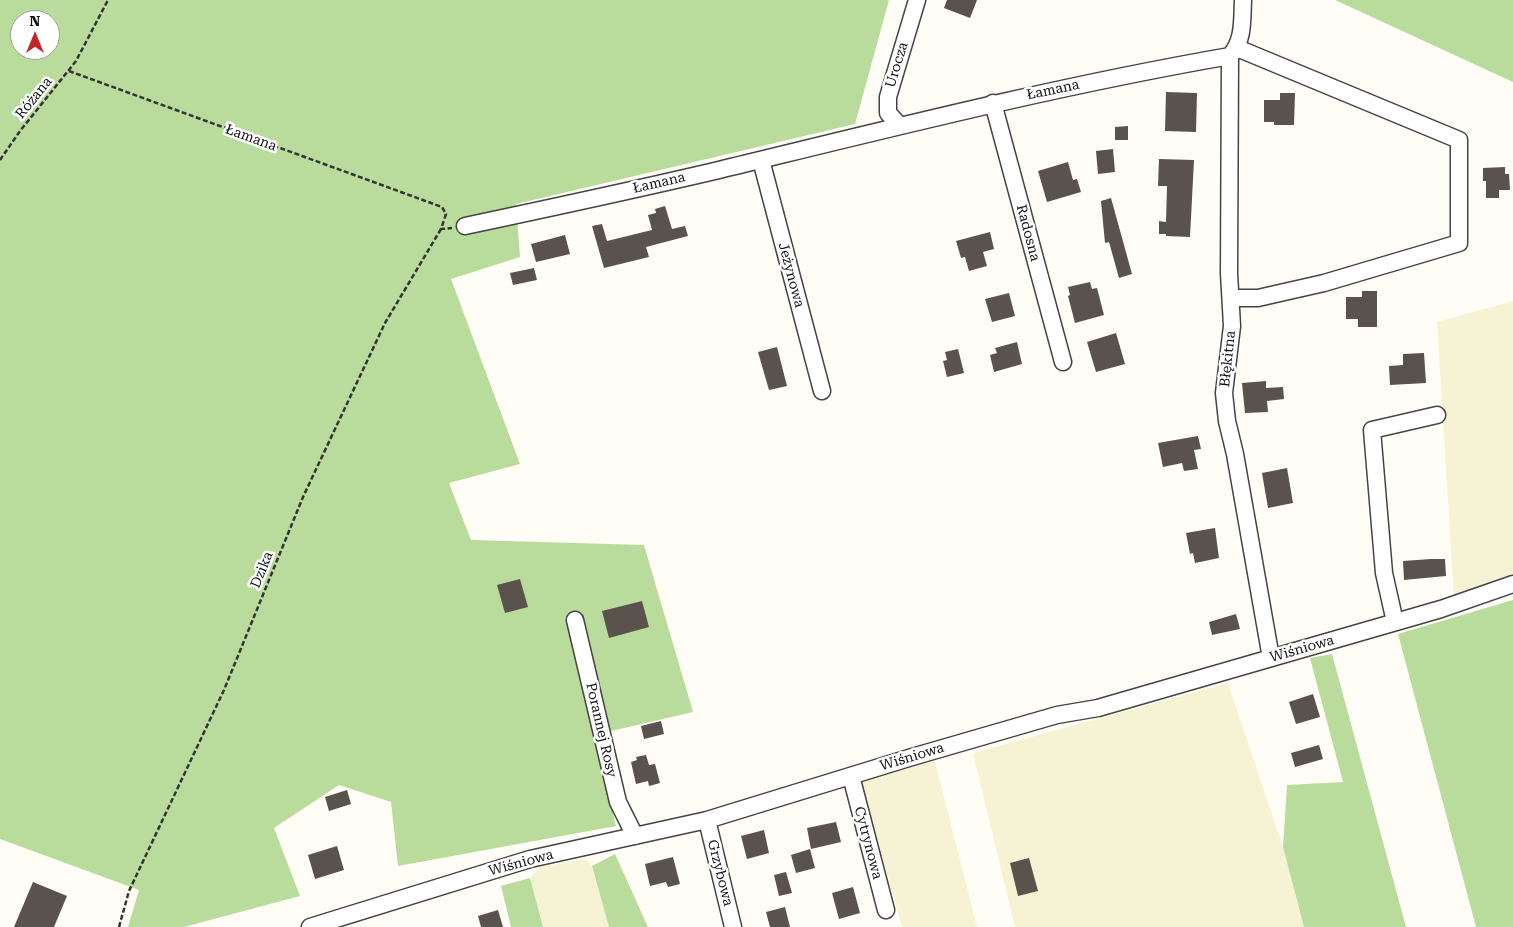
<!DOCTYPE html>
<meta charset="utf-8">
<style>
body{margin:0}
#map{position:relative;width:1513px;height:927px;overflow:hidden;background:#fffdf5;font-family:"Roboto Serif",serif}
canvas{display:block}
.north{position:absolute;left:10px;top:10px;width:50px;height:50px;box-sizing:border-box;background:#fff;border:1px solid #a0a0a0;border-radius:50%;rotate:0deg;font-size:14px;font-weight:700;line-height:20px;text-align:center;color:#111}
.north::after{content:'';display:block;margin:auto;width:18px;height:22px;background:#c4262e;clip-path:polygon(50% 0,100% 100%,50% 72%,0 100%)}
</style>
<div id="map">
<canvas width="1513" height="927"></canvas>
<div class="north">N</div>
</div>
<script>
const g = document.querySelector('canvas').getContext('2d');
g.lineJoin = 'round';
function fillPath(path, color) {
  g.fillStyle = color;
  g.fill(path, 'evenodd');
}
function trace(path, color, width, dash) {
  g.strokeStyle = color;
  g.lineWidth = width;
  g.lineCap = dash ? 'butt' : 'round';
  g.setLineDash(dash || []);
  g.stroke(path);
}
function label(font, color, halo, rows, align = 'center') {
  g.font = font + ' "Roboto Serif",serif';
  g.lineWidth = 5;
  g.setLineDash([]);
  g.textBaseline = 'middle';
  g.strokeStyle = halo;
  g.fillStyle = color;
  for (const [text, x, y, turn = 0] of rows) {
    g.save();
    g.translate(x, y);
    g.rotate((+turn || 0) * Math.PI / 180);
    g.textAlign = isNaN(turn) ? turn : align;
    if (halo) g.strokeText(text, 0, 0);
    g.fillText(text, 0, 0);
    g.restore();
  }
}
fillPath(new Path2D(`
 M1513,301V579L1454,599L1437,322Z
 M1228,683L1283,847L1304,927H1015L973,753Z
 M934,757L977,927H902L861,779Z
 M586,859L592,866L609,927H543L530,878L539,867Z`), '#f6f3d4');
fillPath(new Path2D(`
 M0,0H889L855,124L516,204L520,257L451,279L520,464L449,483L471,540L644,545L693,712L594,735L616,826L398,866L391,802L339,785L274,828L300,896L184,927H128L139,890L0,839ZM20,20H50V50H20Z
 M1335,0H1513V82Z
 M1513,600V927H1476L1398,634Z
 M1332,654L1406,927H1304L1283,847L1287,785L1343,782L1310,658Z
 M615,854L648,927H609L592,866Z
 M530,878L543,927H511L501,886Z`), '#b9dc9c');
fillPath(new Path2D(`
 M947,0H977L970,18L944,8Z
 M1166,92L1197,93L1196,132L1165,131Z
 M1280,93H1295L1294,125H1274V122H1264V100H1280Z
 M1128,126V140H1115V127Z
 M1113,149L1115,172L1098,174L1096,151Z
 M1159,159L1194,160L1190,237L1166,236V234H1159V221L1166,222L1167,186H1158Z
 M1068,162L1073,180L1077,179L1081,192L1047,202L1038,171Z
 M1505,167V174H1509L1510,190H1499V198H1486V181H1483V168Z
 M1111,198L1132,274L1119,278L1109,242L1105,243L1101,201Z
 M665,206L672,229L685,226L688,236L646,247L649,257L604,268L592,226L602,224L607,241L652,230L648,215L656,213L655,209Z
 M990,232L994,249L983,252L987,266L969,271L965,257L961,258L956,241Z
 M565,235L570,254L536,262L531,244Z
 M534,268L537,280L513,285L510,273Z
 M1090,282L1092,289L1097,288L1104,315L1075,323L1068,296L1070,295L1068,287Z
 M1362,291H1377V327H1358V319H1346V297H1362Z
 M1009,293L1015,316L992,322L985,299Z
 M1116,333L1125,364L1096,372L1087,342Z
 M1017,342L1022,364L994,372L990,355L997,353L995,348Z
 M777,347L787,386L769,390L758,352Z
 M958,349L964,373L947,377L943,361L947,360L945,352Z
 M1424,353L1426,383L1390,385L1389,366L1403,365V354Z
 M1266,381V388L1283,387L1284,399L1267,401L1268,412L1245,413L1242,383Z
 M1198,436L1201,449L1194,450L1198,469L1184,471L1182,463L1163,467L1158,443Z
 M1287,468L1293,503L1268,508L1262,473Z
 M1215,528L1219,558L1195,563L1193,553L1190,554L1186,533Z
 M1431,559H1445L1446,576L1404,580L1403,561Z
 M520,579L528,607L505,613L497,585Z
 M642,601L649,627L609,638L602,611Z
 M1236,614L1240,629L1212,635L1209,622Z
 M1313,694L1320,717L1296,724L1289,702Z
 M661,721L664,734L644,739L641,726Z
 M1319,745L1323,759L1295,767L1291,753Z
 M646,755L649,765L655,764L660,783L649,786L648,781L636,784L631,762L637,760L636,757Z
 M347,790L351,804L329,811L325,797Z
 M836,822L841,842L811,849L807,828Z
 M764,830L769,853L747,859L741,836Z
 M337,846L344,870L315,879L308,855Z
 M810,849L815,868L796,873L791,855Z
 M673,857L680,884L668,887L666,882L650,886L645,864Z
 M1029,858L1038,891L1018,896L1010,863Z
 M786,872L792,893L779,896L774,875Z
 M33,882L67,896L54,927H14Z
 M853,887L860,913L839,919L832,893Z
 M785,907L790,927H770L766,912Z
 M498,910L503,927H481L478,916Z`), '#5a524d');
const street = new Path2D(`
 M1230,56L1229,273L1232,326L1224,393L1227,421L1235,454L1271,658
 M993,103L1063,362
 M900,126L888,113V97L917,0
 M761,160L822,391
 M465,226C550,208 634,190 719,170C888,129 1057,86 1230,56C1244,40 1242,21 1243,0
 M1232,298H1258L1324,283L1459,243V140L1237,48
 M575,620L618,802L635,836
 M1395,622L1384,573L1372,430L1437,415
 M851,776L886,910
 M707,820L733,927
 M310,927L530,859L707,820L912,757L1057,715L1098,708L1441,609L1513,584`);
trace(street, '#444', 19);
trace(new Path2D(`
 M69,71L442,207L446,214L441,229L452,228
 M0,160L20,131L76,61L108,0
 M119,927L129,891L224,690L303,497L385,323L441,229`), '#333', 2.5, [5, 2.5]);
trace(street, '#fff', 16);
label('14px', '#111', '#fff', [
 ["Urocza",897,65,-73],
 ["Łamana",1053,90,-12],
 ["Różana",34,98,-51],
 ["Łamana",251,138,20],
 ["Łamana",659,183,-13],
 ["Radosna",1028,233,75],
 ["Jeżynowa",791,275,75],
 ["Błękitna",1228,359,-84],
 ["Dzika",262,570,-68],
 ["Wiśniowa",1302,649,-16],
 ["Porannej Rosy",601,730,77],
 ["Wiśniowa",912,757,-17],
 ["Cytrynowa",868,843,75],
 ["Wiśniowa",521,863,-15],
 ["Grzybowa",720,873,76]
]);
</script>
